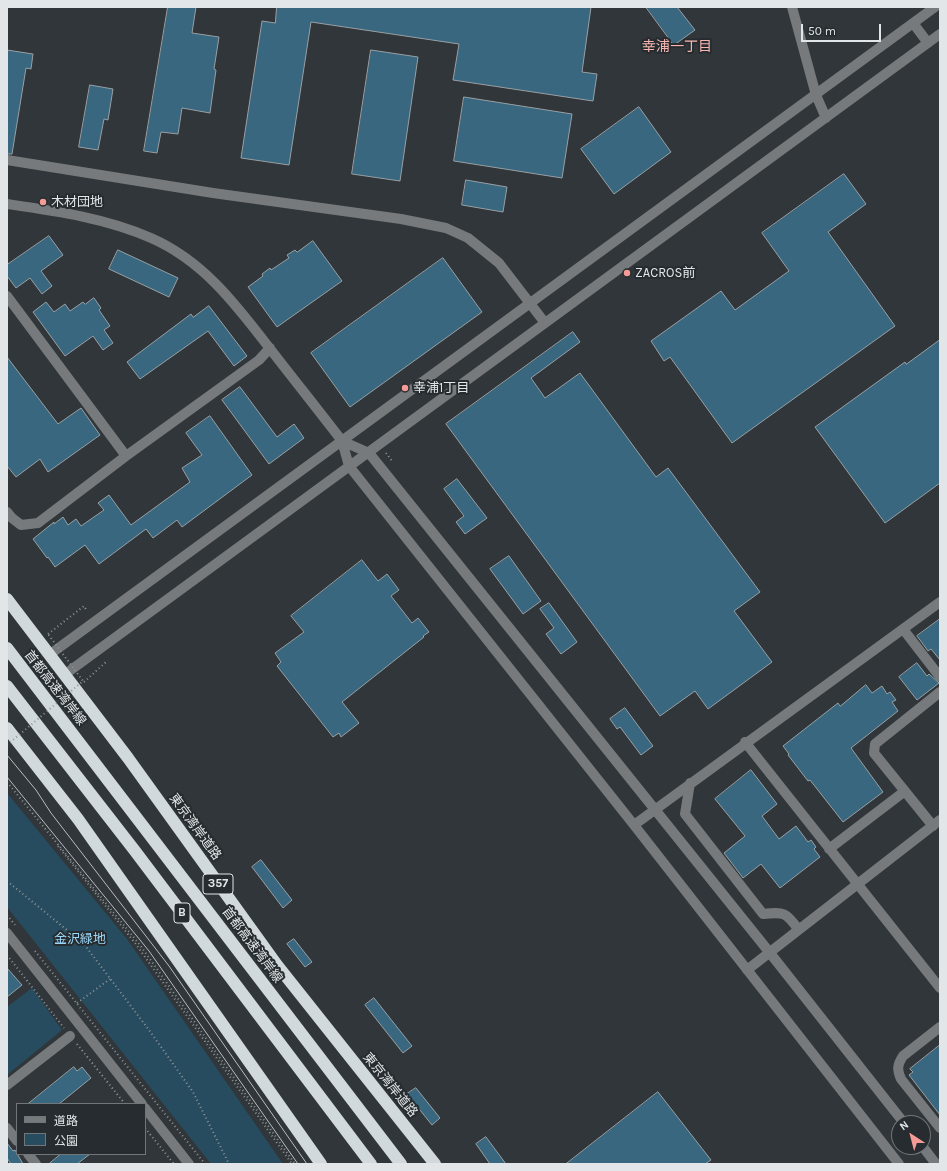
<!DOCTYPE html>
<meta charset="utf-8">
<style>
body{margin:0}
#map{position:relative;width:947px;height:1171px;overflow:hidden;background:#303639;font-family:Karla,"Noto Sans JP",sans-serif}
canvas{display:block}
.frame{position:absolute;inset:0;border:8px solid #e2e6e8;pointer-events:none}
.legend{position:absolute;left:16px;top:1103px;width:130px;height:52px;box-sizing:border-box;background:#262c2f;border:1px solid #717679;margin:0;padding:5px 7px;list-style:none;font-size:12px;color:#e2e6e8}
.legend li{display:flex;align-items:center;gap:8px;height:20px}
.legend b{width:20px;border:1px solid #717679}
.north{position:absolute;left:891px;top:1115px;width:40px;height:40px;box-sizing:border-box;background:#262c2f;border:1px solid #717679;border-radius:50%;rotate:324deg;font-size:11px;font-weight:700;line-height:16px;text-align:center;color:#e2e6e8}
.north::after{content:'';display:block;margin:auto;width:14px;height:18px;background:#f59b97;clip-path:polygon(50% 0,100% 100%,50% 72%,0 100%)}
.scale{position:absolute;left:801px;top:24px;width:80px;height:18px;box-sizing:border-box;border:2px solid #e2e6e8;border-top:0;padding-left:5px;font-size:12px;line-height:14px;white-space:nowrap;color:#e2e6e8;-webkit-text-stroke:3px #262c2f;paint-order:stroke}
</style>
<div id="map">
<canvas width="947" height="1171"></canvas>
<div class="frame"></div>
<ul class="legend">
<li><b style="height:5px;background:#777a7c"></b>道路</li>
<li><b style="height:11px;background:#284c5f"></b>公園</li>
</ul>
<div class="north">N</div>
<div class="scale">50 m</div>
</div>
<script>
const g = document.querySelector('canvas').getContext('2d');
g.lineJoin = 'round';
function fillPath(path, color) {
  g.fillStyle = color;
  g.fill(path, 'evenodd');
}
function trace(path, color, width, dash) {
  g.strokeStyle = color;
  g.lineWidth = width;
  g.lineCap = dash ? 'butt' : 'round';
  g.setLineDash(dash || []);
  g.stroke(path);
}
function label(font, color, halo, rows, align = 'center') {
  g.font = font + ' Karla,"Noto Sans JP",sans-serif';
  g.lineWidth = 4;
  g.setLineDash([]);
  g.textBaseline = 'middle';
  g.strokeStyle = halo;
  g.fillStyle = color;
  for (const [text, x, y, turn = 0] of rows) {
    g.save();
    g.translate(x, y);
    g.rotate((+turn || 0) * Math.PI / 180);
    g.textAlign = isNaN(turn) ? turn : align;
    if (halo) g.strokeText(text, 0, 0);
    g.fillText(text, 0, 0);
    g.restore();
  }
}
fillPath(new Path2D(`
 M7,793L127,939L283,1164H211L7,907Z
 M32,988L62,1030L7,1075V1007Z`), '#284c5f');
const building = new Path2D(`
 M168,7H196L192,33L219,37L214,69L216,70L210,113L182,108L178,134L161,132L157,153L144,151Z
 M277,7H591L582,72L597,74L593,101L453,80L459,44L311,22L289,165L241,158L262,21L275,23Z
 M646,7H677L695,30L674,45Z
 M7,50L33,54L31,69L26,68L12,154H7Z
 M371,50L418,57L400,181L352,174Z
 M90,85L113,89L108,120L104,119L98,150L79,147Z
 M464,97L572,114L562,178L454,161Z
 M639,107L671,152L614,194L581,149Z
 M844,174L866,204L828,232L895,326L732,443L670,357L664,361L651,341L721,291L735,310L789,271L762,233Z
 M466,180L507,187L503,212L462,205Z
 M49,236L63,255L41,271L52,286L42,294L30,278L16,288L7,276V265Z
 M313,241L342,281L277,327L248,287L263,276L262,274L270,268L271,270L289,258L287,255L295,250L297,252Z
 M118,250L178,278L169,297L109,269Z
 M443,258L482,312L350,407L311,353Z
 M94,298L101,308L99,310L110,326L104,330L113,343L103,350L93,336L65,356L33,312L46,302L54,312L65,304L70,311L83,302L85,304Z
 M209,306L247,356L234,366L208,331L140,379L127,362L191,314L193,317Z
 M573,332L580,342L531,378L545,398L580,373L656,477L668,468L760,592L734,611L772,662L708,709L695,691L660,716L446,424Z
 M940,340V483L885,523L815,427L905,362L906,364Z
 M7,357L58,424L81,408L100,435L48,472L40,459L16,477L7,466Z
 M240,387L277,437L294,424L304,438L269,464L222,400Z
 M210,416L252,475L182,527L177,520L153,538L146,529L99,564L85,545L55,567L48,557L47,558L33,539L54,522V524L63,517L68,525L76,519L81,526L104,510L98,503L109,495L131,525L190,482L182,468L202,455L186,433Z
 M457,479L487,518L465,534L456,522L464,516L444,489Z
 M509,556L541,601L523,614L490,569Z
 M362,560L378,581L387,574L399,590L391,596L412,623L418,618L429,632L423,636L424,637L342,702L359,723L341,737L339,733L333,737L277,666L281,662L275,653L304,632L291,616Z
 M549,603L577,642L561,654L546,634L554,628L540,609Z
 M940,619V660L931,649L928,651L917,636Z
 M917,663L927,676L929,674L939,683L917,700L899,677Z
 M866,685L872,693L882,686L887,694L890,692L896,700L892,702L898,711L851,748L883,792L843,822L810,780L808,781L788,755L789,754L783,746L838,703L840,706Z
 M625,708L653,746L641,755L620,727L617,729L610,719Z
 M751,770L777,804L762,816L779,839L796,826L808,842L811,840L816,847L814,849L820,857L780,888L761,864L743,878L724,853L745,836L715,799Z
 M261,860L292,900L283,908L252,867Z
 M294,939L312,962L305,967L287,944Z
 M7,968L22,985L7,997Z
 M374,998L412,1046L403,1053L365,1005Z
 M940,1045V1115L909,1075L913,1072L910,1069Z
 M74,1067L77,1071L82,1067L91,1078L59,1104H28Z
 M416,1088L440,1118L432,1125L407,1094Z
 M658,1092L711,1160L705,1164H566Z
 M486,1137L506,1164H490L476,1144Z
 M7,1143L13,1151L15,1150L23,1164H11L7,1158Z
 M61,1154H90L77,1164H49Z`);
fillPath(building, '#38677f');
trace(building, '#99a0a4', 1);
trace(new Path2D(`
 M386,453L392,461
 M48,634L84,606L87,611
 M84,682L106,662L105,661
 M7,782L140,945L295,1164
 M58,846L135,943L292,1164
 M7,881L84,944L149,1030L193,1092L229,1164
 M7,915L15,925
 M35,951L205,1164
 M7,955L64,1028
 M77,1003L110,979
 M77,1044L125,1104
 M145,1128L174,1164`), '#8f9496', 2, [1, 3]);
trace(new Path2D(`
 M792,7L816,95L826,118
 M913,23L928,43
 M7,160L213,193L401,219L446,228L468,238L499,263L545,323
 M7,204C55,211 106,218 151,238C204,261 237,306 271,350C295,381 319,411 342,441L349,466L634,825L899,1164
 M7,296L126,456
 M342,441L369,453L770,953L904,1123
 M7,512L12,518L21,525L38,523L126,456L259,360L270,348
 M903,629L940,677
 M49,655L935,7
 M64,675L940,34
 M745,742L940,988
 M690,783L685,814L763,914C784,912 786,912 798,929
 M634,825L940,602
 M933,826L874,753L875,744L940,692
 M829,849L905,791
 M7,933L142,1104
 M747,970L940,820
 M940,1027L903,1056C897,1065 897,1070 901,1079L940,1128
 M7,1085L70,1036
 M145,1108L189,1164
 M7,1128L17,1141
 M923,1147L936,1164
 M28,1154L36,1164`), '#777a7c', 10);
trace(new Path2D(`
 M7,599L128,758L277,965L435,1164
 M7,648L401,1164
 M7,686L135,851L371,1164
 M7,728L78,819L321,1164`), '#d2d9dd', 12);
trace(new Path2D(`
 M7,755L36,790L51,813L169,966L307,1164
 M7,777L149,951L298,1164`), '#b9bdbf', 1);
trace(new Path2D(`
 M7,745L83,681L48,634`), '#8f9496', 2, [1, 3]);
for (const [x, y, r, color] of [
 [43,202,4,"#f59b97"],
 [627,273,4,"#f59b97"],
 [405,388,4,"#f59b97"]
]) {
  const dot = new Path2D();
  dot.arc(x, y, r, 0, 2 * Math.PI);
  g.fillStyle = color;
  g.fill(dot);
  trace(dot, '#262c2f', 1.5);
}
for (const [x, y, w] of [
 [218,884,30],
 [182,913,16]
]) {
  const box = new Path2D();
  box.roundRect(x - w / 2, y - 10, w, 20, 3);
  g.fillStyle = '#262c2f';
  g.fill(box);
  trace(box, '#e2e6e8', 1);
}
label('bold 12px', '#e2e6e8', null, [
 ["357",218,884],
 ["B",182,913]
]);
label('13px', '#e2e6e8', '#262c2f', [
 ["木材団地",51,202],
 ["ZACROS前",635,273],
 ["幸浦1丁目",413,388]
], 'left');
label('13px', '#e2e6e8', '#262c2f', [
 ["首都高速湾岸線",55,688,52],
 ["東京湾岸道路",195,827,54],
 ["首都高速湾岸線",252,945,53],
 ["東京湾岸道路",390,1085,51]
]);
label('13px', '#9bd6f7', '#262c2f', [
 ["金沢緑地",80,939]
]);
label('14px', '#f8b4b0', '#262c2f', [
 ["幸浦一丁目",677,47]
]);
</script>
